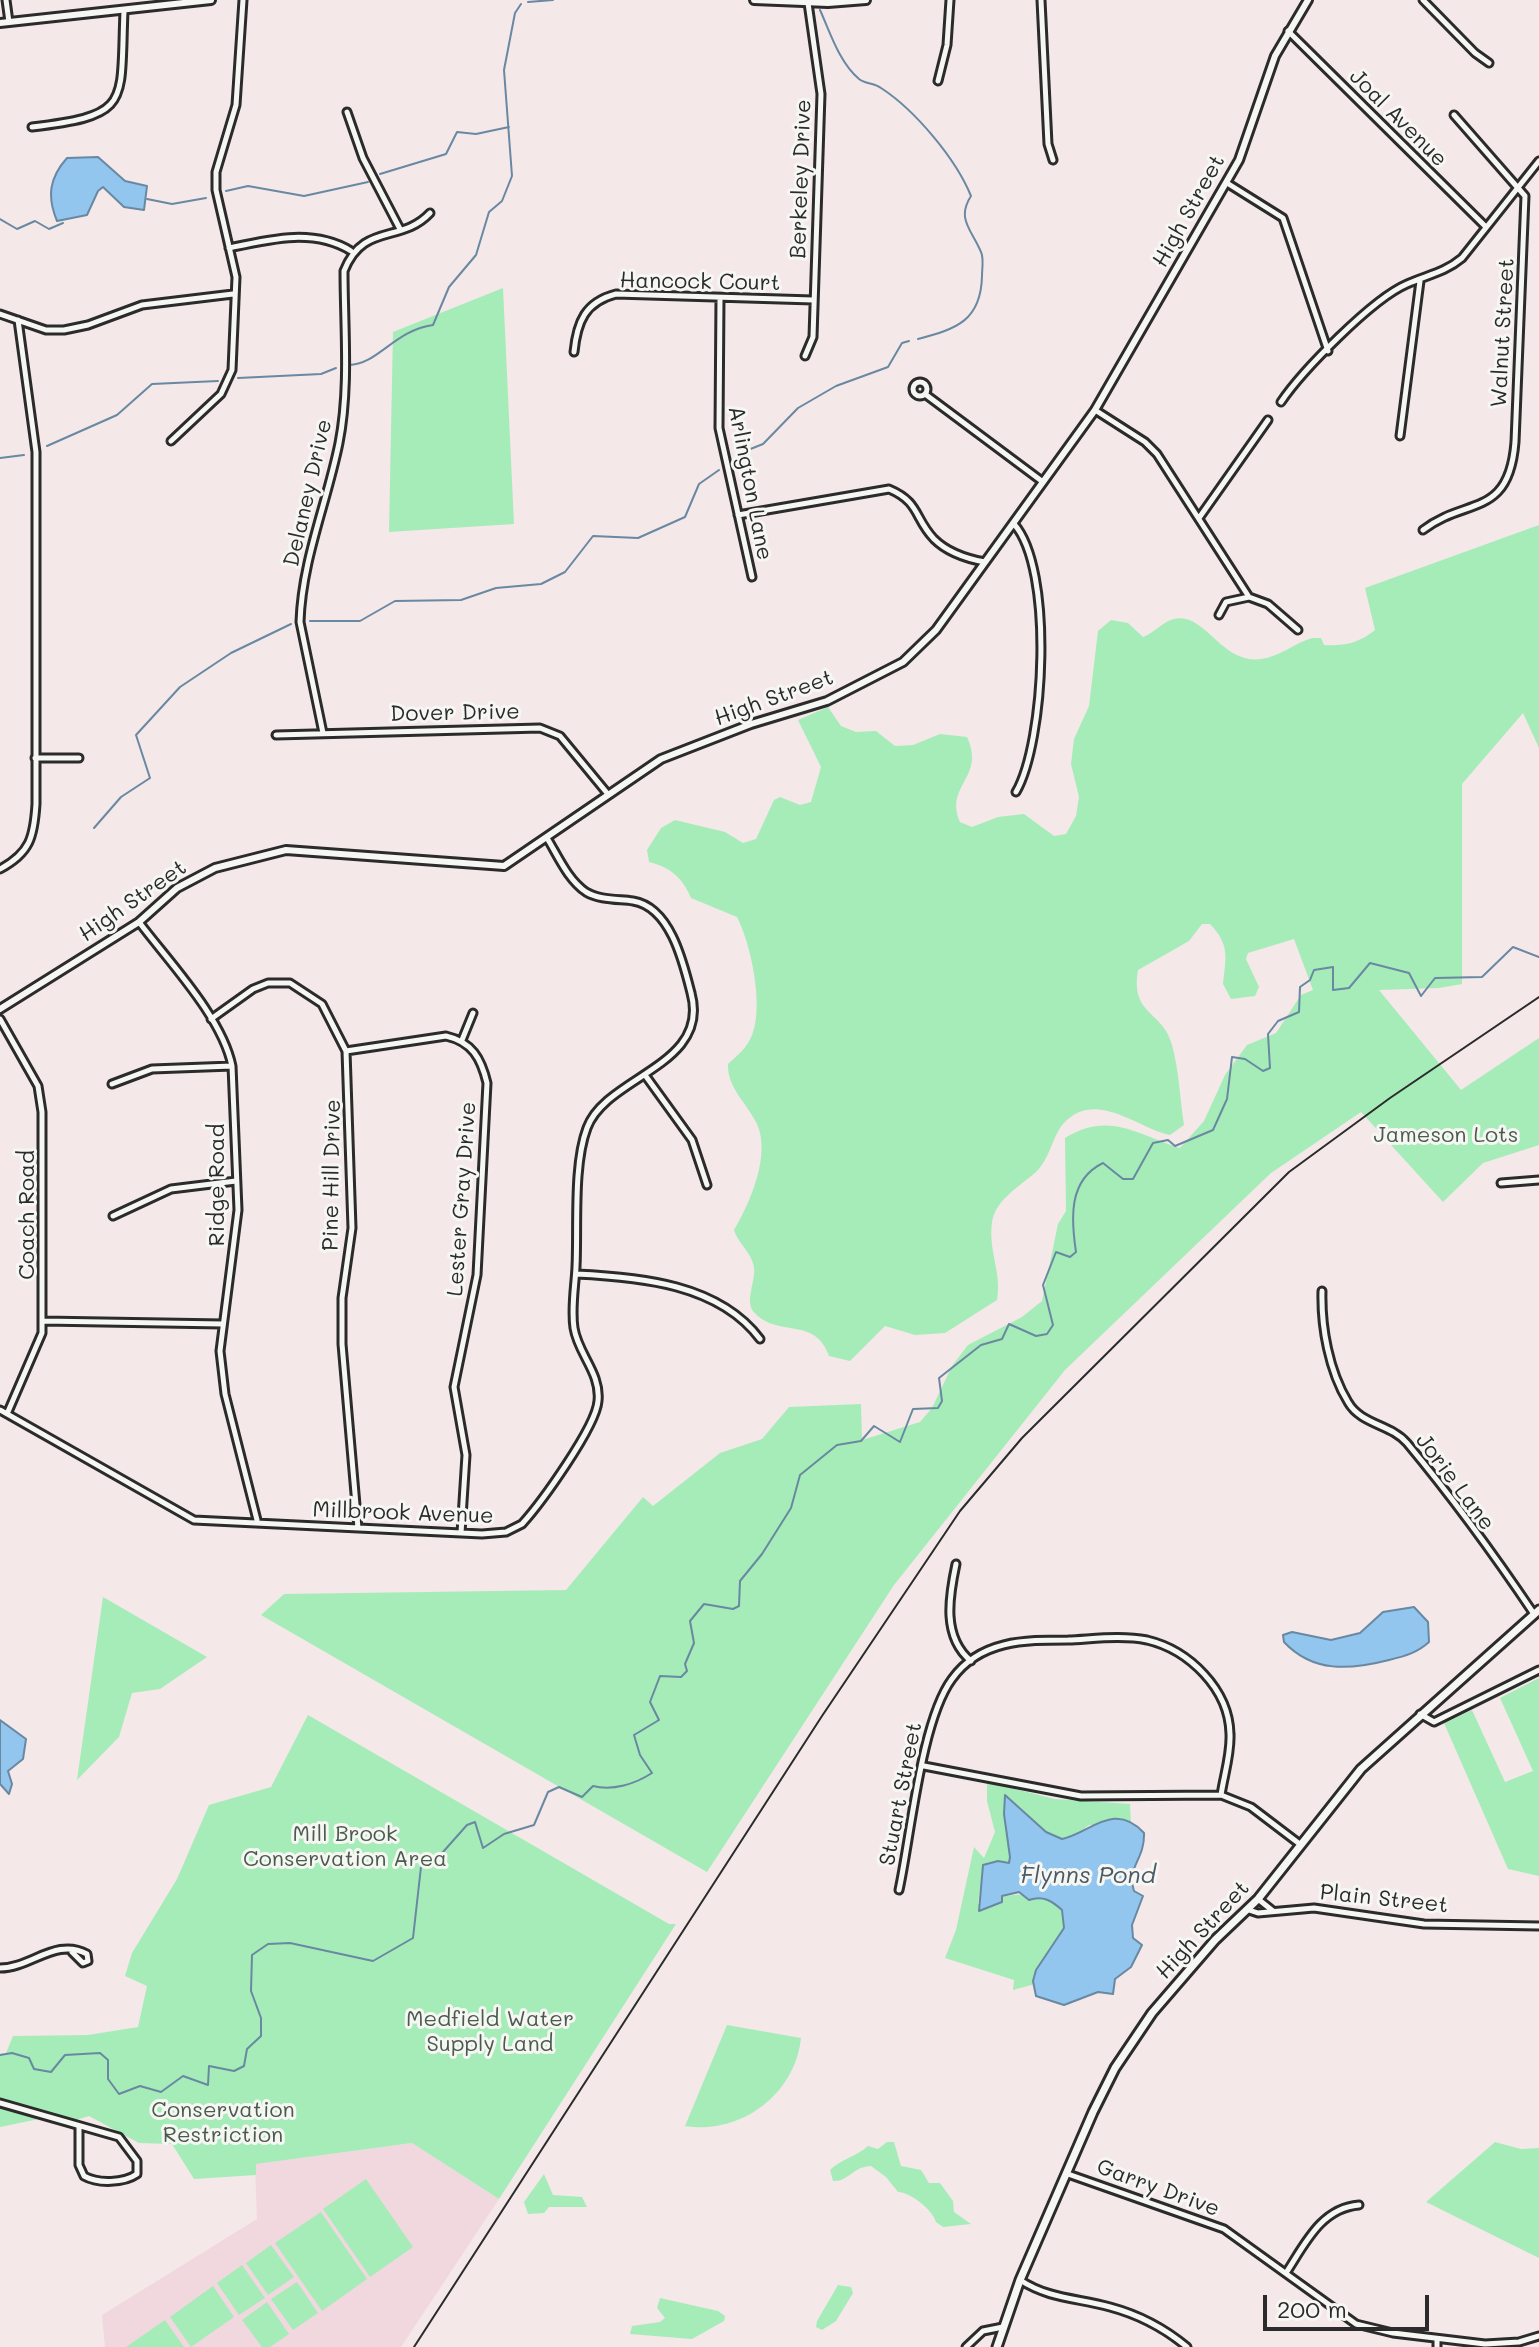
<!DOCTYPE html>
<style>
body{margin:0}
#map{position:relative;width:1539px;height:2347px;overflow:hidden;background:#f4e8e9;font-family:Mali,sans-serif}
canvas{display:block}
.scale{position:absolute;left:1263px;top:2295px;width:166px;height:36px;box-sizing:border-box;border:4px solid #2b2b2b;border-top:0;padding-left:10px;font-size:24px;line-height:28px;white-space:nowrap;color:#2b2b2b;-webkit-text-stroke:6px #f6f6f2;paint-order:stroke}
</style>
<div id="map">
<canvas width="1539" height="2347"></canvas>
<div class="scale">200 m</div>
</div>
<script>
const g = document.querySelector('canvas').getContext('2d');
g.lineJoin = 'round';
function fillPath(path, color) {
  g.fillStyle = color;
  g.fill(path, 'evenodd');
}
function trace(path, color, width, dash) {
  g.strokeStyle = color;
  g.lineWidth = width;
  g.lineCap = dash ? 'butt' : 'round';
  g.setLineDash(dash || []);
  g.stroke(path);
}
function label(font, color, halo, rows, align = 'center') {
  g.font = font + ' Mali,sans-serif';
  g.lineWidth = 6;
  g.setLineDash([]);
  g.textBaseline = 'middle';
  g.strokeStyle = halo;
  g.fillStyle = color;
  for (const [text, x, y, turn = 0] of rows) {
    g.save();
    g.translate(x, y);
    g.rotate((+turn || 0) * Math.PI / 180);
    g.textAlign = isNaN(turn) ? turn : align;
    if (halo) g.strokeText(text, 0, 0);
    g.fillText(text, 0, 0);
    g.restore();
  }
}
fillPath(new Path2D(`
 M412,2143L499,2199L401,2347H105L102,2315L257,2219L255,2164Z`), '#f1d8de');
fillPath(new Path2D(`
 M503,288L514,524L389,532L393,332Z
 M1539,525V748L1523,713L1462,784V984L1439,988L1379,990L1461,1090L1539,1038V1145L1483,1163L1443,1202L1361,1112L1271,1173L1065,1370L894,1585L707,1872L261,1615L284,1594L566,1590L643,1497L653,1506L720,1453L762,1439L789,1407L861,1404L862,1440L920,1422L932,1408L952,1366L968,1345L1022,1317L1042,1301L1058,1224L1066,1211L1065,1138C1109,1111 1136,1134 1180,1148L1204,1121L1225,1075L1247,1045L1276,1033L1301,995L1313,990L1294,939L1248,953L1246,959L1259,987L1255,996L1231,999L1223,984C1226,957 1230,945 1210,924H1202L1189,941L1138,970C1130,1016 1163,1010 1172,1045C1179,1070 1180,1099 1184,1125L1170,1135C1137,1128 1095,1088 1063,1124C1052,1137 1050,1159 1036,1172C1020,1186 996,1199 992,1222C988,1251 1002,1272 997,1300L945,1333L915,1335L885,1326L850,1361L829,1356C815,1315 776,1339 753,1311C745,1301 756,1279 754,1268C752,1252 738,1244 734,1230C750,1203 771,1155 757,1124C747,1103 727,1088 728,1064C738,1055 747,1048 752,1035C764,1006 751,944 737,917L691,898C683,878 670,867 649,862L647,850L661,828L675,820L725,832L743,843L756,839L774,800L780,797L800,805L811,802L821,767L798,720L828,707L841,726L856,732L876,731L895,746L913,745L940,734L967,737C986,778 944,785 960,822L972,827L998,817L1024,814L1054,836L1066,834L1076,816L1079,797L1071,764L1074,739L1089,706L1098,631L1111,620L1128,623L1143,637C1154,633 1164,621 1174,619C1206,612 1221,665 1261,659C1279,657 1295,643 1312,638H1321L1324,645C1345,646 1359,643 1375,630L1365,588Z
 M103,1597L207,1657L160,1689L132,1693L119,1737L77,1780Z
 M1539,1678V1876L1508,1869L1444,1723L1472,1710L1505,1782L1533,1771L1500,1698Z
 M308,1715L669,1924H676L499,2199L412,2143L256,2164V2175L194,2179L172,2144L139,2143L89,2116L73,2121L58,2115L0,2127V2054L6,2053L13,2036L88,2035L138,2027L147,1986L125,1976L132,1953L177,1879L209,1805L271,1787Z
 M987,1782L1055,1799L1130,1804L1131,1824L1089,1825L1073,1837L1062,1839L1046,1832L1012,1800L1004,1814L1010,1839L1009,1863L983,1865L978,1904C1007,1894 1037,1887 1062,1910L1064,1928L1043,1958L1035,1984L1013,1990L1014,1980L945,1958L956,1930L974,1847L984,1858L995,1832L987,1801Z
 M727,2025L801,2038C795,2095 740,2135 685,2126Z
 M887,2142H894L901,2166L921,2170L929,2183H940L953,2201L954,2212L971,2224L943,2227L936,2222C933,2210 910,2192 898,2192L886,2177L871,2166C854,2166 848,2182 833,2181L830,2170C841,2159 856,2157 868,2146L878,2149Z
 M1495,2142L1521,2149L1539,2148V2258L1426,2202Z
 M544,2174L553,2195L582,2197L587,2207H549L544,2213L528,2214L524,2202Z
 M366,2179L413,2247L370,2277L323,2209Z
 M321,2212L367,2279L322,2311L275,2243Z
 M271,2245L294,2277L268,2295L246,2263Z
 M242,2265L265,2298L239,2315L217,2283Z
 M297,2282L318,2313L293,2330L271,2299Z
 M838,2285L851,2287L853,2293L836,2321L822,2330L816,2327L817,2321Z
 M213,2286L234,2317L191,2347L170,2317Z
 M660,2298L718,2311L725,2316L724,2321L692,2339L630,2334L632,2326L660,2322L665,2318L657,2308Z
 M267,2302L289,2334L270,2347H262L242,2320Z
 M165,2320L184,2347H126Z`), '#a6ecb9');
const water = new Path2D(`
 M98,157L125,181L147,186L144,210L124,207L103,187L98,191L87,215L57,221C47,197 49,178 67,158Z
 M1414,1607L1428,1622L1429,1642C1417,1653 1405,1656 1389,1660C1350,1670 1313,1673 1284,1642L1283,1635L1292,1632L1331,1640L1360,1633L1383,1612Z
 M0,1720L26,1739L23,1759L8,1771L12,1784L9,1794L0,1784Z
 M1005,1795L1046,1832L1062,1839C1089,1834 1114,1800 1144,1833C1145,1860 1126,1867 1134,1891L1143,1896L1132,1925L1133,1938L1142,1945L1131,1967L1115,1979L1113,1994L1098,1992L1064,2005L1036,1996L1033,1981L1036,1970L1064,1928L1062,1910C1052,1901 1043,1895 1029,1900L1019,1892L1002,1896V1902L979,1911L983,1865L998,1861L1009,1863L1010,1857L1004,1814Z`);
fillPath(water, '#92c6ef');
trace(water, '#6988a1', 2);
trace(new Path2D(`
 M528,2L553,0
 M820,10C830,32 839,62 859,79C865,84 875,83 881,88C915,110 956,159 971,196C956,219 972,230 981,252C984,258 982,268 982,276C981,321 956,329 918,339
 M380,174L446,154L457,132L476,134L509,127
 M226,191L248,186L304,196L368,182
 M147,199L172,204L206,198
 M0,219L17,229L35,221L49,229L63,223
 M349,365C377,365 395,330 433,325L449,287L476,255L489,212L502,201L512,176L504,70L515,13L521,4
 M238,378L321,374L336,368
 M47,446L117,415L152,384L218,381
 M0,458L24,455
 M735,468L748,450L763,444L798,408L836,386L888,367L902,343L909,341
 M310,621H360L395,601L461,600L496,588L541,584L565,572L593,536L638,538L685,517L699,484L719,470
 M94,828L121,797L150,778L136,735L180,687L231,653L291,624
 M0,2055L12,2053L29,2058L34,2069L51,2072L65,2055L100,2053L108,2060V2079L119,2094L140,2086L161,2092L183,2076L208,2085L209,2066L234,2071L244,2066L247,2049L261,2036V2018L251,1991L252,1955L268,1944L290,1943L373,1961L413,1938L422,1858L435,1861L467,1825L475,1822L483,1848L504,1834L534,1825L548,1792L559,1787L582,1797L593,1786C613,1791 635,1784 652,1773L640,1755L634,1735L659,1720L650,1702L660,1676L681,1677L687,1671L685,1664L694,1643L690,1621L704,1604L733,1609L739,1606L740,1581L762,1554L791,1508L800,1475L837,1445L861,1441L874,1426L900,1442L913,1409L938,1408L942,1401L939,1378L981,1345L1002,1339L1009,1324L1036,1336L1047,1334L1053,1325L1043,1285L1056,1252L1070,1257L1076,1252C1071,1219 1068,1180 1103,1163L1123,1179H1133L1153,1143L1168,1140L1175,1146L1213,1130L1227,1099L1232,1057L1245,1059L1263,1071L1270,1068L1268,1034L1278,1021L1299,1012L1300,987L1310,980L1314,970L1333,967V990L1349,988L1370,963L1409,973L1421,996L1435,978L1482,977L1513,947L1539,957`), '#6988a1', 2);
const street = new Path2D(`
 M6,0L9,22
 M1041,0L1048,144L1053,160
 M1423,0L1475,53L1489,63
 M1288,31L1486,227
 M938,81L947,45L950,0
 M347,112L363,158L400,229
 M32,127C132,115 120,105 124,11
 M1227,183L1283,218L1328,351
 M229,248C270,239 314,228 351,251
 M720,298L719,428L752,577
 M0,314L46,330H64L88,325L142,305L233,294
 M574,352C577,322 585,302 616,294L813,300
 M805,356L813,337L821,94L808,3
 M913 389a7 7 0 1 1 14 0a7 7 0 1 1-14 0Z
 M925,394L1043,482
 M1281,402C1302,371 1372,299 1407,284C1427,275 1444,273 1462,258L1539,161
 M1095,410L1145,442L1157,454L1249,597L1268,604L1298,630
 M1400,436L1420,281
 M171,441L221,394L232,370L236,277L216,190V172L236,105L243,0
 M738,515L889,489C920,502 914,518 934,539C947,552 968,559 985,562
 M1199,518L1268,420
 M1014,524C1054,569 1045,742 1016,792
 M1423,530C1465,497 1509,519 1515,442L1525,196L1454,115
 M1219,615L1226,602L1249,597
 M323,733L300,622C302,560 327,503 339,443C350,387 344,327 344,271C363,222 401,244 430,213
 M276,735L540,728L560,736L607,793
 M35,758H79
 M0,869C30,853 34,837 36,804V452L18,320
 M139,922C169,962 222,1017 232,1066L238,1210L220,1351L225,1394L257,1520
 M0,1019L38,1086L42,1112V1333L7,1414
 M211,1019L253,989L268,983H290L322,1004L346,1051L352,1228L342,1298V1344L358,1528
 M462,1040L473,1013
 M346,1051L446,1036C472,1042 481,1058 487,1083L477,1275L454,1387L466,1455L461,1533
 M645,1075L692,1140L707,1185
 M112,1084L152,1069L232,1066
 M1501,1183L1539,1180
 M113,1216L171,1189L236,1181
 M576,1274C640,1277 719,1284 760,1339
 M1322,1291C1321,1327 1329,1371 1348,1402C1361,1425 1391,1424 1407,1443C1452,1497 1495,1556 1534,1614
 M43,1321L223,1324
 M0,1410L194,1520L482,1534L506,1532L522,1524C541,1503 596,1427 598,1401C601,1373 578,1354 574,1328C571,1308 575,1287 576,1267C578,1227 573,1165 587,1128C606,1076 711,1066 691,993C683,961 670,907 633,901C618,899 599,900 586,892C568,880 558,856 547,838
 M956,1564C949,1597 942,1637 971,1661
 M1420,1714L1434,1722L1539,1670
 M924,1766L1081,1796L1221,1795L1251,1807L1301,1845
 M899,1890C911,1835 921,1721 952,1679C980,1640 1024,1640 1068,1640C1093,1639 1122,1635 1147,1640C1189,1650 1229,1689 1230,1734C1231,1754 1224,1775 1221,1795
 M1258,1899L1273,1911
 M1249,1910L1258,1913L1314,1908L1424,1924L1539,1926
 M0,1968C31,1968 56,1937 87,1954L88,1961L83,1963L72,1952
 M0,2103L119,2137L137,2161V2174C124,2183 98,2184 84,2176L79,2165V2127
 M1068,2174L1224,2229L1356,2324L1393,2333L1485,2344L1519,2342L1539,2336
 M1286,2273C1305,2244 1321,2208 1359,2205
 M1020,2280C1049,2299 1078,2298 1110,2307C1140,2315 1163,2327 1187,2347
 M966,2347L983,2331L1003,2327
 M1437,2347V2339`);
const secondary = new Path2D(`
 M754,0L828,3L866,0
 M0,23L211,0
 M0,1009L139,922L177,888L215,868L286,850L504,866L661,759L751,724L827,701L903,662L936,630L1095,410L1239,160L1275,56L1308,0`);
const primary = new Path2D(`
 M997,2347L1020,2280L1093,2112L1115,2068L1152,2013L1215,1940L1258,1899L1361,1769L1539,1610`);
trace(street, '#2b2b2b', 11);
trace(secondary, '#2b2b2b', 12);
trace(primary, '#2b2b2b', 13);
trace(street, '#f6f6f2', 5);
trace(secondary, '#f6f6f2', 6);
trace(primary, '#f6f6f2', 7);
trace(new Path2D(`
 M414,2347L822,1716L960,1511L1022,1438L1289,1172L1390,1098L1539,997`), '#2b2b2b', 2);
label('22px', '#2b2b2b', '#f6f6f2', [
 ["Joal Avenue",1398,118,45],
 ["Berkeley Drive",801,179,-88],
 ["High Street",1189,211,-61],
 ["Hancock Court",700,282,1],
 ["Walnut Street",1503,333,-87],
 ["Arlington Lane",750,483,79],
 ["Delaney Drive",308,493,-77],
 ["High Street",774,698,-20],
 ["Dover Drive",455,713,-1],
 ["High Street",133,901,-35],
 ["Pine Hill Drive",332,1175,-89],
 ["Ridge Road",217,1185,-90],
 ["Lester Gray Drive",462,1199,-86],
 ["Coach Road",27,1215,-90],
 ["Jorie Lane",1455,1482,53],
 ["Millbrook Avenue",403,1513,2],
 ["Stuart Street",901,1794,-79],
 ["Plain Street",1384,1899,6],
 ["High Street",1203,1930,-47],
 ["Garry Drive",1158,2188,20]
]);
label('22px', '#4a5b4e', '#f6f6f2', [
 ["Jameson Lots",1446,1135],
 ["Mill Brook",345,1834],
 ["Conservation Area",345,1859],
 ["Medfield Water",490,2019],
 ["Supply Land",490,2044],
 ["Conservation",223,2110],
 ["Restriction",223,2135]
]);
label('italic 24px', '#4a5a66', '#f6f6f2', [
 ["Flynns Pond",1088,1876]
]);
</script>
